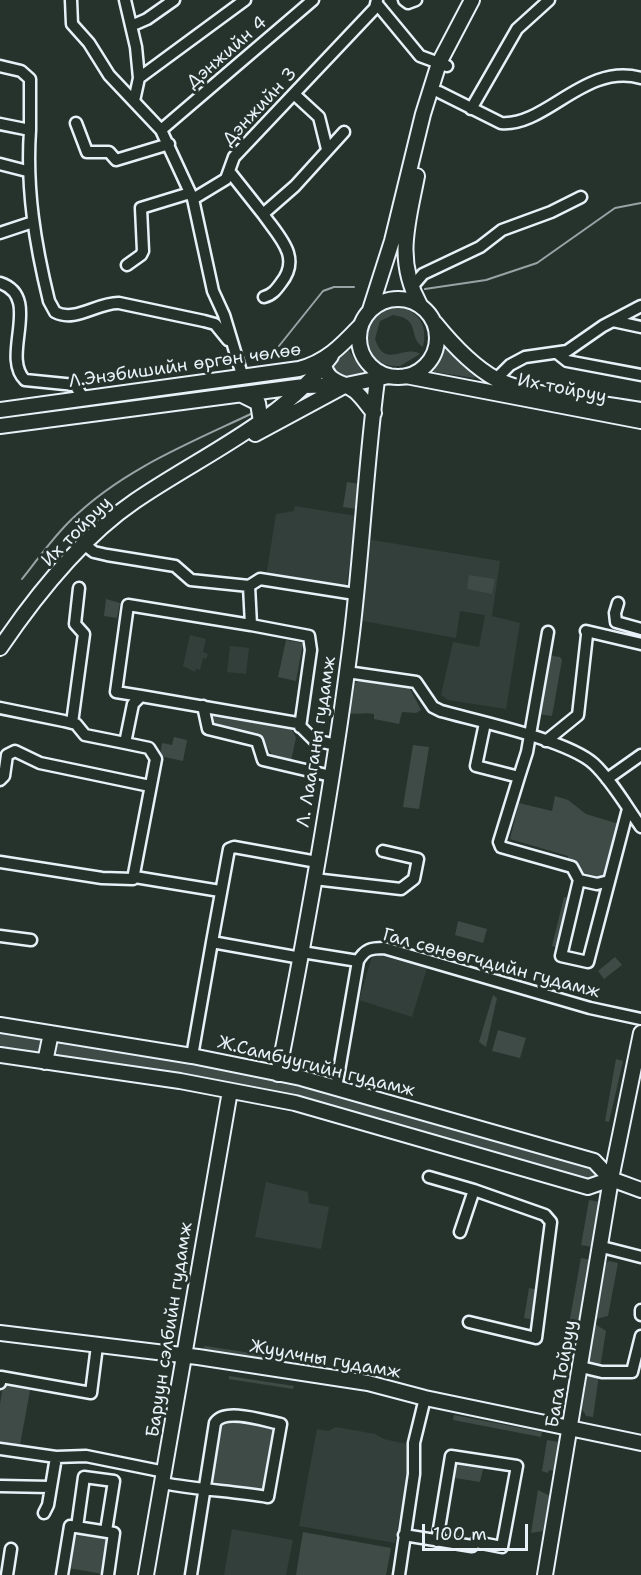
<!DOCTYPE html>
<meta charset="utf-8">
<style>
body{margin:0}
#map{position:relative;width:641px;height:1575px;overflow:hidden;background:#26332d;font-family:"Shantell Sans",sans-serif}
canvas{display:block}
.scale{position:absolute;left:422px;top:1524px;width:106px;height:27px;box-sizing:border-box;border:3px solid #e8f1f8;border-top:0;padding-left:8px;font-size:18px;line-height:21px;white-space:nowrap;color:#e8f1f8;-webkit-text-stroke:4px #26332d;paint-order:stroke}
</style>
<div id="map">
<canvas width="641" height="1575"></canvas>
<div class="scale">100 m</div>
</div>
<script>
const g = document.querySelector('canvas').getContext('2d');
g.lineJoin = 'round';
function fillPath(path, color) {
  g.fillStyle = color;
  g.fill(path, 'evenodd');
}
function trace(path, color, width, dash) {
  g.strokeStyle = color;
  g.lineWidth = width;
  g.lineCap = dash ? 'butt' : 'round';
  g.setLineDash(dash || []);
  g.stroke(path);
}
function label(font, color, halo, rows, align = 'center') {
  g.font = font + ' "Shantell Sans",sans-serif';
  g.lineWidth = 6;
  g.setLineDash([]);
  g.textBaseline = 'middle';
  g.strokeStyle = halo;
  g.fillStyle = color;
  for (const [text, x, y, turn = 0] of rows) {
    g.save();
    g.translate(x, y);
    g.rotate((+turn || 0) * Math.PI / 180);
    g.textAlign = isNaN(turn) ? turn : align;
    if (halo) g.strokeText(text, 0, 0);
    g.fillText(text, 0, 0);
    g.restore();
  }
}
fillPath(new Path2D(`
 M295,506L356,516L346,589L266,577L276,514L294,511Z
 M366,539L500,561L492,616L520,623L506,709L448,700L441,695L453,642L479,647L485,615L460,611L456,638L358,620Z
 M190,635L206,639L203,652L208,654L206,659L203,658L200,670L196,669L195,672L183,666Z
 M230,646L249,648L246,674L227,672Z
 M373,953L427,968L412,1017L359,1000Z
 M266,1182L308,1192L309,1203L329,1207L321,1249L255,1237Z
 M336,1427L375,1434L384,1439L407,1444L408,1471L395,1543L299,1526L317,1429L328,1431Z
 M232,1529L293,1540L286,1575H224Z`), '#333f3a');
fillPath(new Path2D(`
 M390,306C415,306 429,323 423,347C407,337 422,319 393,315L380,321L375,339C385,370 404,344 420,354L400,366C360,369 352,314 390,306Z
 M442,343L474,374L475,378L427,371Z
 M348,349L363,373L338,377L329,370Z
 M347,482L360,484L357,509L343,507Z
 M469,575L495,579L492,594L467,589Z
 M106,599L120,603L117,618L104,616Z
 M286,640L303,643L296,681L278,677Z
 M546,655L560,657L562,660L552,716L537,714Z
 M359,681L409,687L421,710L416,713L402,712L399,724L374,719V714C364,712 358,715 349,713L353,684Z
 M213,713L291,728L296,738L291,761L275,759L261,738L214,725Z
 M174,737L187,740L183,761L160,756L162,743L172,745Z
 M413,745L429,747L419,809L403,807Z
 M555,796L568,800L586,814L619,824L607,879L581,872L577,865L568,862V856L510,839L519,803L552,811Z
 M564,897L572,899L560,948L552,946Z
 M458,921L487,929L483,943L455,935Z
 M615,957L622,965L604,979L598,971Z
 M493,995L497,998L486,1047L479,1042Z
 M0,1030L170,1057L296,1082L593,1164L601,1175L593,1182L385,1124L0,1050Z
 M498,1030L526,1038L520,1058L492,1051Z
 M616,1059L623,1061L609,1122L605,1121Z
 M589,1200L600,1202L592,1247L581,1245Z
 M581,1258L591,1260L573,1364L562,1362Z
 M609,1261L618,1263L608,1316L596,1319L606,1263Z
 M529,1288L539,1290L534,1320L524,1318Z
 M595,1324L606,1331L600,1368L590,1364L589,1360Z
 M205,1346L264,1355L263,1362L201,1351Z
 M591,1373L599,1375L593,1417L586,1416L582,1409L587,1377Z
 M229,1376L294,1386L293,1389L229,1379Z
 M4,1380L31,1385L20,1445L0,1442V1404Z
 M454,1415L542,1432L541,1437L453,1420Z
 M221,1417L279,1428L266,1493L208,1482Z
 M547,1440L559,1442L554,1471L549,1470L548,1473L542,1471Z
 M457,1464L483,1469L480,1482L455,1478Z
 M538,1490L550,1496L543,1531L531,1533Z
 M74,1529L109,1535L103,1574L68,1568Z
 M303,1532L391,1548L386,1575H296Z`), '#3e4b47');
trace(new Path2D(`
 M425,289L486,280L537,263L615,208L641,203
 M279,346L323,291L334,287H354
 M263,408L274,403
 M22,579C38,559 53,537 72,519C123,469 192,442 255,412`), '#98a3a5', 2);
const minor = new Path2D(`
 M71,0L72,24L89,43L109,75L161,130L193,199
 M125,0L136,47L139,78
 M404,0L408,3L416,0
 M377,4L420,56L447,66
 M131,26L147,19L174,0
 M0,66L21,71L30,79V130
 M439,92L501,123C546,127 585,62 641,78
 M294,94L319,117L327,149
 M134,101L139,78L245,0
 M471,109L517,29L549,0
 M76,123L87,152H109L116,160L169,144
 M0,124L30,130C26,189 35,244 49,301L55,312C75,323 98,302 119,303L204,321L215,324L228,340
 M161,130L313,0
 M0,164L27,171
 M229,171L263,214L295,186L344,132
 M263,214C279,237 302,257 281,283C276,290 272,295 264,297
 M0,233L33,222
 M127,265L141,255L143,251L141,208L190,193
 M0,283C43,297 0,356 25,380L75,385L84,399
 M411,288L423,274L480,247L502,230L551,212L581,197
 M613,321L641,327
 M557,353L567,361L641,375
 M243,378L224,315L213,291L193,199L226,179L234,157L375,8L377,0
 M496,379L510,365L525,357L567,351L603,326L641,306
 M85,545L94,552L107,555L175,566L191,580L249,586L260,579L355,594
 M249,586L251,625L309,636L311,650L300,727
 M618,603L615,613L616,622L641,629
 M586,631L641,644
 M347,672L416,682L433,707L441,711C477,721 568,740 594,764C612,781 626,806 641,827
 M141,696L116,692L128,605L251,625
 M203,706L208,729L257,741L263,760L331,776
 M0,708L64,721L76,724L85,735L125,743
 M72,723L84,634L75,624L79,588
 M485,723L476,766L519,777L499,842L501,847L572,867L579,880
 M546,741L578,715L587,635
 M519,777L527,752L548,632
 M607,779L641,755
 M0,780L4,776L7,755L15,751L40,763L150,786
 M0,862L102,878L133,879L156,759L149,748L125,743L133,704L141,696L297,723L314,740L336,745
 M135,877L220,891
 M314,879L401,889L414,879L418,859L383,851
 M609,881L597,884L579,880L561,956L588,962L628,809
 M0,936L31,940
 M212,942L229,849L234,847L317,862
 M302,952L358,961C365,949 371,948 384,948L590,1008L641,1019
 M192,1056L212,942L301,958
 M336,1088L358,961
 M429,1177L474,1190
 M460,1232L474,1190L545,1215L551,1222L536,1338L469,1322
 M602,1247L641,1257
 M641,1310V1315
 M581,1367L602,1372H632L641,1336
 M0,1383L1,1377L91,1393L97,1346
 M0,1449L56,1457L86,1456L165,1472
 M163,1483C198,1490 233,1491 268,1497L281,1424C265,1421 224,1407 215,1423L191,1575
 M0,1486L50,1487
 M44,1513L48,1505L56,1457
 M77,1527L84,1477L114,1481L106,1531
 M404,1535L472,1546L476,1542L502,1547L517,1466L451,1456L437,1541
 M7,1575L11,1549
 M62,1575L70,1526L114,1533L108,1575
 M399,1575L414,1474V1443L425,1398`);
const major = new Path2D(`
 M417,176C408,223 395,260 420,305
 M359 338a39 39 0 1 1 78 0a39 39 0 1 1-78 0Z
 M370,310L392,241L423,114L439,63L472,0
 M435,323C452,344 472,366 496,379C530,396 602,403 641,410
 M324,365C328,383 342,381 355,391C362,397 368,406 374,413
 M406,376L641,421
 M242,395L258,403L261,422
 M0,410L299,369C326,362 341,346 360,326
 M0,426L304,386L346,385L389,376
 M255,434L344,386
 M0,648C36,595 82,537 135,501C202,455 280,423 331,356
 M0,1025L192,1056L301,1078L594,1161L611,1179L641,1190
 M0,1055L180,1081L295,1103L588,1187L611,1179
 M45,1062L51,1033
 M278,1074C307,928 334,781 352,633C362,549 366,464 377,380
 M0,1333L198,1357L368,1383L425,1398L641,1443
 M146,1575L230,1091
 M545,1575L611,1179L641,1033`);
trace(minor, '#e8f1f8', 15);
trace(major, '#e8f1f8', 18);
trace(minor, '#26332d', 10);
trace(major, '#26332d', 14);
label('18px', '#e8f1f8', '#26332d', [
 ["Дэнжийн 4",227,53,-41],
 ["Дэнжийн 3",260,107,-47],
 ["Л.Энэбишийн өргөн чөлөө",185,366,-8],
 ["Их тойруу",562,389,11],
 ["Их тойруу",77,532,-45],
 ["Л. Лааганы гудамж",317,742,-81],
 ["Гал сөнөөгчдийн гудамж",491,964,15],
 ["Ж.Самбуугийн гудамж",316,1067,14],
 ["Баруун сэлбийн гудамж",170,1330,-81],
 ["Жуулчны гудамж",325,1360,10],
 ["Бага Тойруу",562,1374,-80]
]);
</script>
